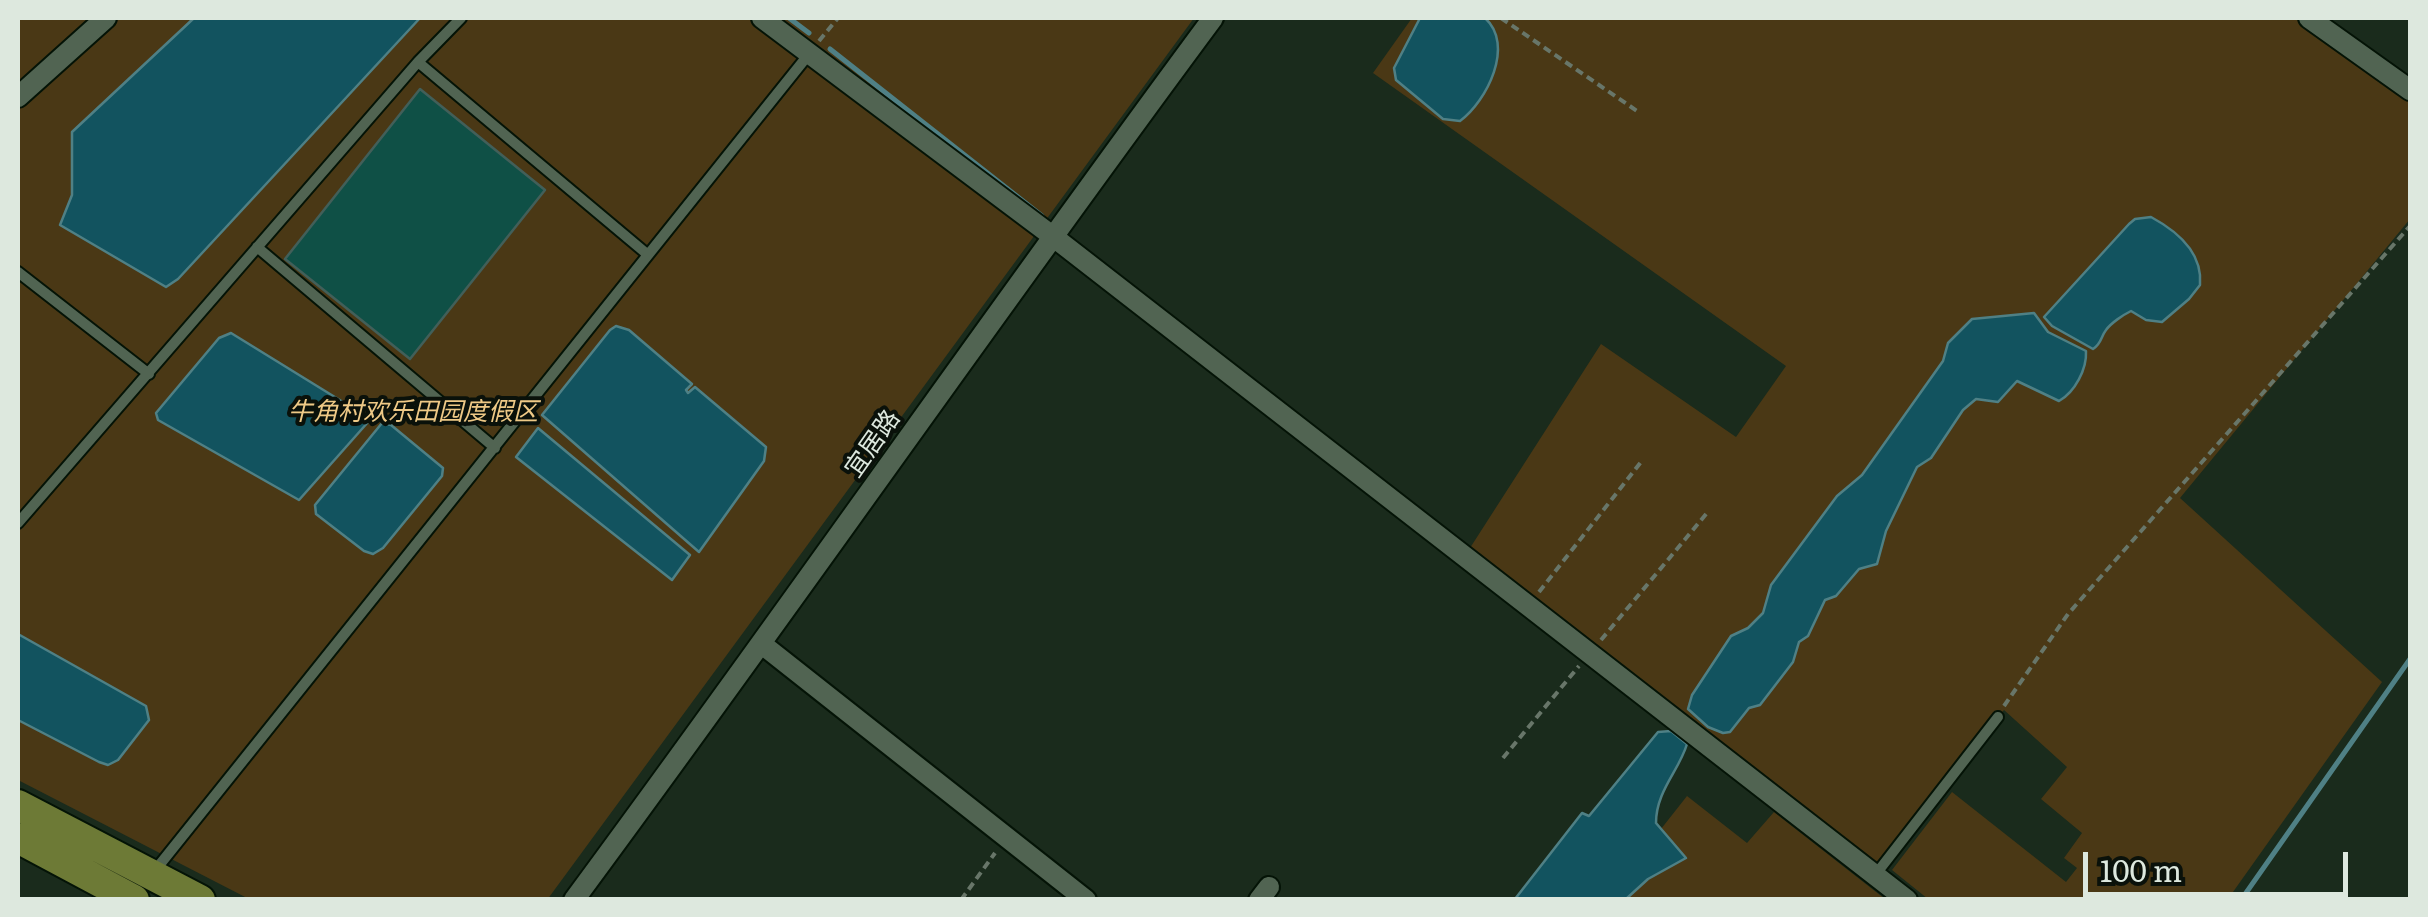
<!DOCTYPE html>
<meta charset="utf-8">
<style>
body{margin:0}
#map{position:relative;width:2428px;height:917px;overflow:hidden;background:#1a2b1c;font-family:Literata,serif}
canvas{display:block}
.frame{position:absolute;inset:0;border:20px solid #dde8de;pointer-events:none}
.scale{position:absolute;left:2083px;top:852px;width:265px;height:45px;box-sizing:border-box;border:5px solid #dde8de;border-top:0;padding-left:12px;font-size:30px;line-height:35px;white-space:nowrap;color:#dde8de;-webkit-text-stroke:8px #0a110a;paint-order:stroke}
</style>
<div id="map">
<canvas width="2428" height="917"></canvas>
<div class="frame"></div>
<div class="scale">100 m</div>
</div>
<script>
const g = document.querySelector('canvas').getContext('2d');
g.lineJoin = 'round';
function fillPath(path, color) {
  g.fillStyle = color;
  g.fill(path, 'evenodd');
}
function trace(path, color, width, dash) {
  g.strokeStyle = color;
  g.lineWidth = width;
  g.lineCap = dash ? 'butt' : 'round';
  g.setLineDash(dash || []);
  g.stroke(path);
}
function label(font, color, halo, rows, align = 'center') {
  g.font = font + ' Literata,"Noto Sans SC",serif';
  g.lineWidth = 8;
  g.setLineDash([]);
  g.textBaseline = 'middle';
  g.strokeStyle = halo;
  g.fillStyle = color;
  for (const [text, x, y, turn = 0] of rows) {
    g.save();
    g.translate(x, y);
    g.rotate((+turn || 0) * Math.PI / 180);
    g.textAlign = isNaN(turn) ? turn : align;
    if (halo) g.strokeText(text, 0, 0);
    g.fillText(text, 0, 0);
    g.restore();
  }
}
fillPath(new Path2D(`
 M18,18H1194L547,900L249,899L18,780Z
 M1412,18H2296L2410,102V219L2180,498L2382,682L2228,899H1928L1892,870L1952,792L2066,882L2077,868L2064,858L2082,833L2041,799L2067,767L2004,710L1876,863L1470,548L1601,344L1736,437L1786,366L1373,73Z
 M1687,796L1747,843L1774,812L1885,899L1605,900Z`), '#4a3815');
const water = new Path2D(`
 M194,18H420L178,279L166,287L60,225L72,195V132Z
 M1420,18H1485C1515,45 1487,101 1460,121L1443,119L1396,80L1394,68Z
 M2151,217C2177,231 2203,252 2200,285L2189,299L2162,322L2146,320L2131,311C2123,315 2111,323 2106,330C2100,338 2102,343 2093,349L2052,326L2044,317L2129,224L2135,219Z
 M2034,313L2048,332L2086,351C2087,369 2075,392 2059,401L2017,381L1998,402L1976,399L1963,410L1931,458L1917,467L1886,531L1877,564L1859,569L1836,596L1825,600L1808,636L1799,642L1793,662L1760,705L1749,708L1730,732L1723,733L1708,727L1688,709L1692,695L1731,636L1748,628L1763,613L1771,585L1837,496L1862,475L1943,361L1948,343L1972,319Z
 M616,326L629,330L692,384L686,390L688,393L695,387L766,447L764,461L699,552L542,415L610,330Z
 M231,333L364,415L369,421L299,500L158,420L156,413L219,338Z
 M382,423L391,425L443,468L442,476L383,548L373,554L364,551L316,514L315,505Z
 M538,428L690,555L672,580L516,457Z
 M18,634L146,706L149,720L118,760L108,765L99,762L18,720Z
 M1671,731L1687,744C1679,771 1656,791 1656,823L1686,858L1648,879L1626,899H1515L1582,813L1589,816L1658,732Z`);
fillPath(water, '#12535f');
trace(water, '#4f8085', 2.5);
trace(new Path2D(`
 M789,18L809,33
 M830,49L1042,216
 M2241,900L2410,659`), '#4f8085', 5);
const building = new Path2D(`
 M420,89L545,190L410,359L285,259Z`);
fillPath(building, '#0f5046');
trace(building, '#425f59', 2.5);
const service = new Path2D(`
 M418,62L647,254
 M257,247L495,448
 M18,272L149,374
 M18,523L418,62L461,18
 M153,873L809,54
 M1876,874L1998,717`);
const minor = new Path2D(`
 M762,18L1051,235L1907,900
 M2309,18L2410,90
 M18,97L106,18
 M763,645L1086,900
 M574,900C790,608 997,309 1213,18
 M1259,900L1269,887`);
const primary = new Path2D(`
 M18,805L200,900
 M18,838L134,900`);
trace(service, '#041306', 14);
trace(minor, '#041306', 24);
trace(primary, '#041306', 34);
trace(new Path2D(`
 M1501,18L1640,113
 M819,41L838,18
 M1539,592L1641,462
 M1601,640L1707,513
 M2004,706L2068,614L2410,226
 M1503,758L1579,666
 M961,900L995,853`), '#687669', 4, [8, 5]);
trace(service, '#516452', 10);
trace(minor, '#516452', 20);
trace(primary, '#6d7a36', 30);
label('italic 25px', '#eec986', '#0a110a', [
 ["牛角村欢乐田园度假区",413,413]
]);
label('25px', '#dde8de', '#0a110a', [
 ["宜居路",873,444,-55]
]);
</script>
